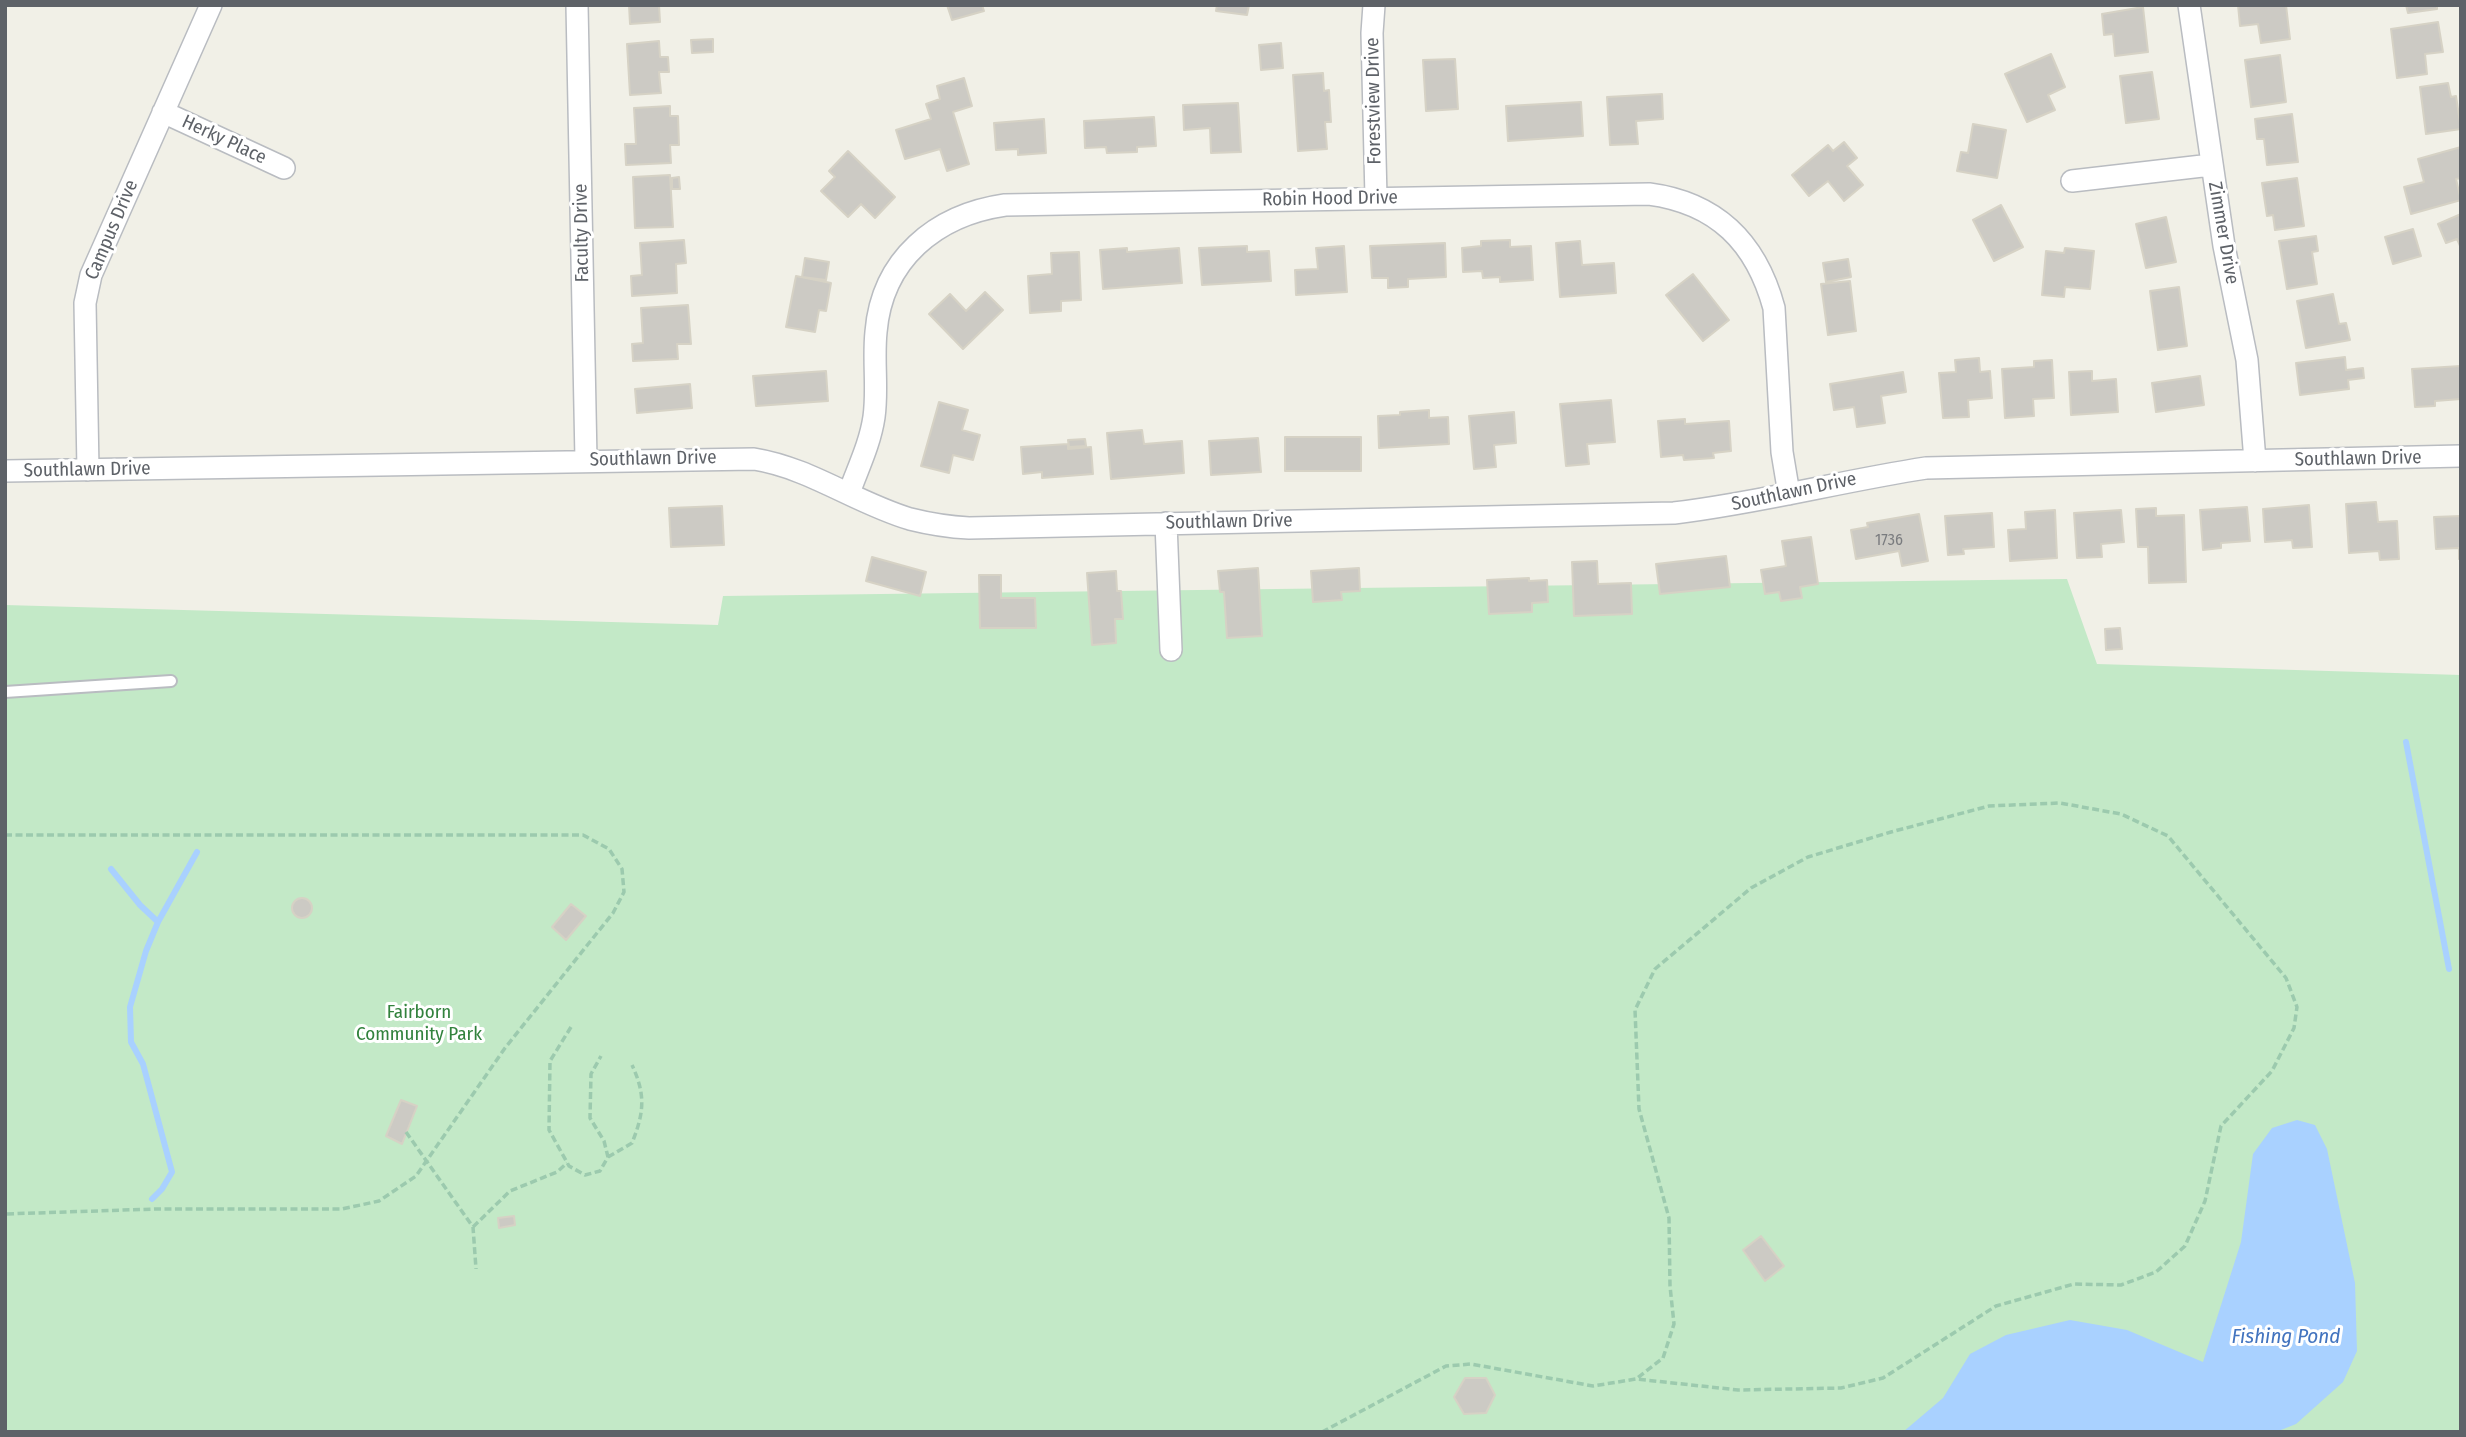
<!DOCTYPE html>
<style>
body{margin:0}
#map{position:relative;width:2466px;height:1437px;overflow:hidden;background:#f1f0e7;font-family:"Fira Sans Condensed",sans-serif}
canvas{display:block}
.frame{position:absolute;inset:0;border:7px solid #5e6268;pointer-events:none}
</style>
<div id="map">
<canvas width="2466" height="1437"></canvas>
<div class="frame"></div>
</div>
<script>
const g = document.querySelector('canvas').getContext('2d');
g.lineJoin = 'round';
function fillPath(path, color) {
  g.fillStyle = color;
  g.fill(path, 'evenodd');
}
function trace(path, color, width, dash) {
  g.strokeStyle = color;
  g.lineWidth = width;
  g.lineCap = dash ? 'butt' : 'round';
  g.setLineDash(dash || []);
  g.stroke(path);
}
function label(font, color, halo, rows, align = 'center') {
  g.font = font + ' "Fira Sans Condensed",sans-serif';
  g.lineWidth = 6;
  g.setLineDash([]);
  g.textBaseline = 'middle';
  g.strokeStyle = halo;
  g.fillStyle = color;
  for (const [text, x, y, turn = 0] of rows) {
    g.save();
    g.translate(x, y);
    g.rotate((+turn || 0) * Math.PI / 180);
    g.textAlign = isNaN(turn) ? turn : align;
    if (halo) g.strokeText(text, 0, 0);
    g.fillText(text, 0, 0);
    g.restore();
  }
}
fillPath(new Path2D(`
 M2067,579L2097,664L2461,675V1432H5V605L718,625L723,596Z`), '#c3e9c7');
fillPath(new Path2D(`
 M2297,1120L2315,1125L2327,1149L2355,1283L2357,1351L2343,1382L2296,1424L2276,1432H1903L1943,1398L1970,1354L2006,1335L2070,1320L2127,1330L2203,1362L2241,1242L2253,1154L2272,1128Z`), '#a9d1ff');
trace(new Path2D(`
 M2406,742L2449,969
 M111,869L140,905L158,922
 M152,1199L162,1189L172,1172L143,1064L131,1042L130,1007L146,951L158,922L197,852`), '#a9d1ff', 6);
const building = new Path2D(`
 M629,5H659L660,22L630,24Z
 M947,5H982L984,11L952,20Z
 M1217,5H1249L1247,15L1216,11Z
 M2238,5H2286L2290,39L2261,43L2258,24L2240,26Z
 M2406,5H2437V9L2408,13Z
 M2143,7L2148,52L2115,56L2113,34L2104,35L2102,14Z
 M2438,22L2443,52L2425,54L2427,74L2397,78L2391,29Z
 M713,39V52L692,53L691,40Z
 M659,41L660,57H668L669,72H659L661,93L630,95L627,44Z
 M1281,43L1283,68L1261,70L1259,45Z
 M2051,54L2065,87L2048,95L2055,110L2027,122L2005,74Z
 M2280,55L2286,102L2251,107L2245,60Z
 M1455,59L1458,109L1426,111L1423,60Z
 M2152,72L2159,119L2126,123L2120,76Z
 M1323,73L1324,91L1329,90L1331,122H1325L1327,149L1298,151L1293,75Z
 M964,78L972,106L953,112L969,164L947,171L940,149L905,159L896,130L931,119L926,104L940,99L937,86Z
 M2448,83L2451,97L2456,96L2461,129L2426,134L2420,87Z
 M1662,94L1663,119L1636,121L1638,144L1610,145L1607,97Z
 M1581,102L1583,136L1508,141L1506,106Z
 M1238,103L1241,152L1211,153L1210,128L1184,130L1183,105Z
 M670,106V116H678L679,145H670L671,163L626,165L625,144H636L634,108Z
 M2292,114L2298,162L2267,165L2264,139H2257L2255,119Z
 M1154,117L1156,146L1137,147V152L1107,153L1106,147L1085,148L1084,121Z
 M1044,119L1046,153L1018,155V149L996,150L994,123Z
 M1973,124L2006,130L1997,178L1957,171L1961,152L1968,153Z
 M1844,142L1857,158L1847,166L1863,185L1844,201L1828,181L1809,196L1792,175L1828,145L1833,151Z
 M2461,147V178L2456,179L2461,200L2411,214L2404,187L2424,182L2418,159Z
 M848,151L895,197L875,218L861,204L848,217L821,191L835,177L829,171Z
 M670,175L673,227L635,228L633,177Z
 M679,177L680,189H672V178Z
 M2297,178L2304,226L2275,230L2273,215L2267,216L2262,183Z
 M2001,205L2023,247L1994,261L1973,220Z
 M2461,214V248L2457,239L2446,243L2438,224Z
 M2166,217L2176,262L2146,268L2136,224Z
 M2413,229L2421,256L2393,264L2385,237Z
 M2316,236L2318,251L2312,252L2317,284L2287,289L2279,241Z
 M684,240L686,263L676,264L677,293L632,296L631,276L642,275L640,243Z
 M1510,240V247L1531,246L1533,280L1500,282V277L1483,278L1482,271L1463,272L1462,248L1481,246V241Z
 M1580,241L1582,265L1614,263L1616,293L1560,297L1556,243Z
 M1445,243L1446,277L1408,279V287L1388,288V278H1372L1370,246Z
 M1247,246V252L1269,251L1271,281L1202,285L1199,248Z
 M1344,246L1347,292L1296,295L1295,270L1318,269L1316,248Z
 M1127,248V252L1179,248L1182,283L1103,289L1100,250Z
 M2065,248L2094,251L2090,289L2065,287L2064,297L2042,295L2046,251L2064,253Z
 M1079,252L1081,300L1061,301V311L1030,313L1028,276L1052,274L1051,253Z
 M805,258L829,262L826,280L802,277Z
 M1848,259L1851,277L1826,282L1823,263Z
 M1693,274L1729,320L1703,341L1666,295Z
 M796,276L831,283L826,311L819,310L815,332L786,327Z
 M1850,281L1856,331L1828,335L1821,284Z
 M2179,287L2187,346L2158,350L2150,291Z
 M985,292L1003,310L963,349L929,314L950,294L966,311Z
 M2333,294L2339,324L2346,323L2350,340L2306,348L2297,301Z
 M688,305L691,344H677L678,359L633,361L632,344L643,343L641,308Z
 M2345,357L2346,370L2363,368L2364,378L2348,380L2349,389L2300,395L2296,363Z
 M1979,358L1980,372L1990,371L1992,398L1968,400L1969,417L1943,418L1939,373L1956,372L1955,360Z
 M2052,360L2054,398L2033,399L2034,416L2005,418L2002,369L2034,367V361Z
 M2461,366V399L2435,401V406L2415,407L2412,369Z
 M826,371L828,401L756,406L753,376Z
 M2092,371V381L2116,379L2118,412L2071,415L2069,372Z
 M1903,372L1906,392L1881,396L1885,423L1857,427L1854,407L1834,410L1830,384Z
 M2200,376L2204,405L2156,412L2152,383Z
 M690,384L692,408L637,413L635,389Z
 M1611,400L1615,442L1587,444L1589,464L1566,466L1560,404Z
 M939,402L968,410L962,430L980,435L973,460L953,455L949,473L921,466Z
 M1429,410V418L1448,417L1449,444L1379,448L1378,416L1400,415V412Z
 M1514,412L1516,443L1494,445L1496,467L1474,469L1469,416Z
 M1685,419V424L1729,421L1731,451L1713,453L1714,458L1684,460L1683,455L1661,457L1658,421Z
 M1142,430L1144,444L1182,441L1184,473L1111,479L1107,433Z
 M1285,437H1361V471H1285Z
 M1258,438L1261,472L1211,475L1209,441Z
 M1085,439L1086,446L1069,447L1068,440Z
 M1068,444V449L1091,447L1093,474L1042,478V472L1023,474L1021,447Z
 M2376,502L2378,522L2397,521L2399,559L2380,560L2379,551L2349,553L2346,504Z
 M2309,505L2312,547L2293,548L2292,540L2265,542L2263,509Z
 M722,506L724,545L671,547L669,508Z
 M2247,507L2250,541L2221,543V548L2203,550L2200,510Z
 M2156,508V516L2184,515L2186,582L2149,583L2148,547H2138L2136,509Z
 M2055,510L2057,558L2010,561L2008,530L2026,529L2025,512Z
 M2121,510L2124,542L2101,544L2102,557L2077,558L2074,513Z
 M1992,513L1994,547L1963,549L1964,554L1948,555L1945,516Z
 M1919,514L1928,561L1902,566L1899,551L1856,559L1851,530L1868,527L1867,523Z
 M2461,516V558L2459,559V548L2436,549L2434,517Z
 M1811,537L1818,584L1800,587L1802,598L1781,601L1779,592L1765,594L1761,570L1786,566L1782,541Z
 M1726,556L1730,587L1660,594L1656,564Z
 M872,557L926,572L920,596L866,581Z
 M1597,561L1598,584L1631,583L1632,614L1574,616L1572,562Z
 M1258,568L1262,636L1227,638L1224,592H1220L1218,571Z
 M1359,568L1360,591L1341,592L1342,600L1313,602L1311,571Z
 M1116,571L1117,591H1121L1123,619H1115L1116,643L1092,645L1087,573Z
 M979,575H1001V598H1035L1036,628H980Z
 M1529,578V581L1547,580L1548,602L1532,603V612L1489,614L1487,580Z
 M2120,628L2122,649L2106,650L2105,629Z
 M292 908a10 10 0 1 1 20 0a10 10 0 1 1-20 0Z
 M571,904L586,916L566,940L552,927Z
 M401,1100L417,1106L402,1144L386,1136Z
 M514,1216L515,1225L499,1228L498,1218Z
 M1761,1236L1784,1266L1765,1281L1743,1250Z
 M1465,1378H1486L1495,1395L1486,1413L1464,1414L1454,1397Z`);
fillPath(building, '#cccac4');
trace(building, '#d6d2c5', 2);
const lane = new Path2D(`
 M5,692L171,681`);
const street = new Path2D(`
 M577,5L586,460
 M1374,5L1372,33L1376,198
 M2189,5L2224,246L2247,360L2255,461
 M163,112L284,168
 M2072,181L2211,165
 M88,470L85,303L91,275L211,5
 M5,471L754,459C810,468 856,503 910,519C930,524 949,527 969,528L1674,513C1759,503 1841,481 1926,468L2461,456
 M849,493C858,468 870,444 874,417C878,389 873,361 876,332C882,259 936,215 1005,205L1649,194C1717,203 1756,242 1774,308L1782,452L1789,494
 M1166,523L1171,650`);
trace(lane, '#b9bcc1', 14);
trace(street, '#b9bcc1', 24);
trace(new Path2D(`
 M5,835H583L609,849L622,869L624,892L613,913L505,1048L416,1176L379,1201L342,1209H155L5,1214
 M571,1027L550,1061L549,1130L569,1166L585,1175L600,1171L608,1157L604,1141L590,1118L591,1074L601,1056
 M406,1132L473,1227L476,1269
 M608,1157L632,1143C644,1113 646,1095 632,1065
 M473,1227L510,1191L557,1172L567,1163
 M1322,1432L1446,1366L1471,1364L1593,1386L1636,1379L1738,1390L1841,1388L1883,1378L1996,1306L2074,1284L2121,1285L2156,1272L2185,1246L2205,1201L2221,1126L2272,1071L2294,1028L2297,1007L2286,978L2168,836L2121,814L2060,803L1989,806L1891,832L1808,857L1751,888L1655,969L1635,1010L1639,1109L1669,1218L1670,1286L1674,1324L1663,1358L1636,1379`), '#9ccaae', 3.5, [7, 3.5]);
trace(lane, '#fff', 10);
trace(street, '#fff', 21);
label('16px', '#7a7c7f', null, [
 ["1736",1889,541]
]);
label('19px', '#5e6268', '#fff', [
 ["Forestview Drive",1374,101,-91],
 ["Herky Place",224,140,25],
 ["Robin Hood Drive",1330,199,-1],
 ["Campus Drive",112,230,-67],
 ["Faculty Drive",582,233,-91],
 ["Zimmer Drive",2223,233,80],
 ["Southlawn Drive",653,459,-1],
 ["Southlawn Drive",2358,459,-1],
 ["Southlawn Drive",87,470,-1],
 ["Southlawn Drive",1794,492,-12],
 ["Southlawn Drive",1229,522,-1]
]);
label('19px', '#32823d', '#fff', [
 ["Fairborn",419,1013],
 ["Community Park",419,1035]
]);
label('italic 21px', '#4374bf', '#fff', [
 ["Fishing Pond",2286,1337]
]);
</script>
